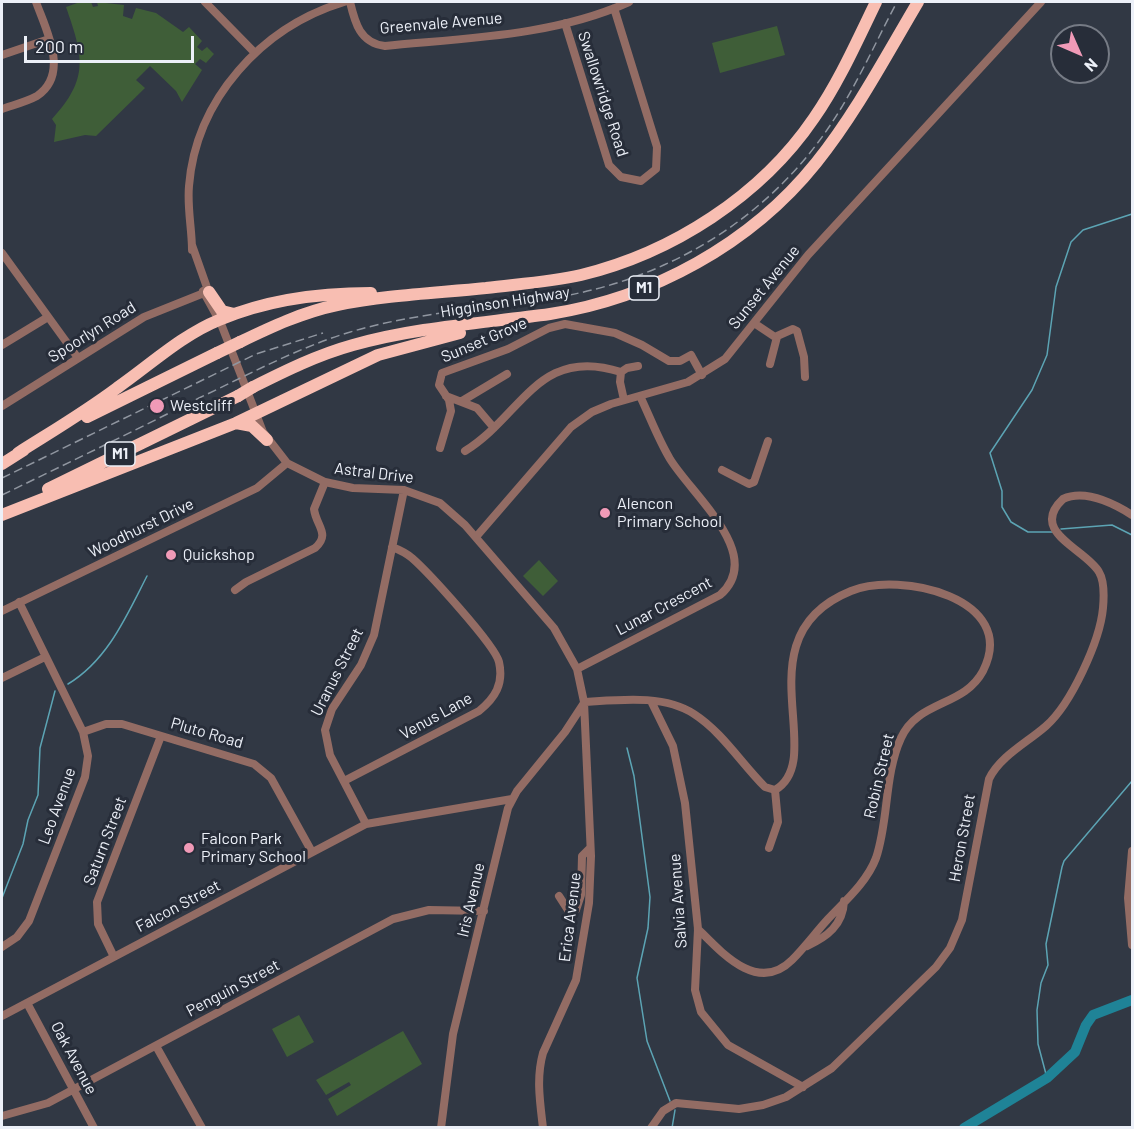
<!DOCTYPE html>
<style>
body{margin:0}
#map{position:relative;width:1134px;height:1129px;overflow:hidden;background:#313844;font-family:Barlow,sans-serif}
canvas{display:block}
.frame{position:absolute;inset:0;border:3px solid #ecf0f8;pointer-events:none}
.north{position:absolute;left:1050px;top:24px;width:60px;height:60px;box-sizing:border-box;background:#272d39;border:2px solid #767b85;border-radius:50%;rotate:135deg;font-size:16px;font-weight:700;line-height:24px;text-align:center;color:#ecf0f8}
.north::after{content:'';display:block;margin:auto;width:21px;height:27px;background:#f09ab7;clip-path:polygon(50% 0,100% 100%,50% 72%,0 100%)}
.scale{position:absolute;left:24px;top:36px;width:170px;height:27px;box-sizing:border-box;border:3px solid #ecf0f8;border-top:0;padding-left:8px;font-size:18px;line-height:21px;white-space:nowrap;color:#ecf0f8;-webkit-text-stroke:4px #272d39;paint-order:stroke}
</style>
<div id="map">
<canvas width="1134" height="1129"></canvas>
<div class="frame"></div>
<div class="north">N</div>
<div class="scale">200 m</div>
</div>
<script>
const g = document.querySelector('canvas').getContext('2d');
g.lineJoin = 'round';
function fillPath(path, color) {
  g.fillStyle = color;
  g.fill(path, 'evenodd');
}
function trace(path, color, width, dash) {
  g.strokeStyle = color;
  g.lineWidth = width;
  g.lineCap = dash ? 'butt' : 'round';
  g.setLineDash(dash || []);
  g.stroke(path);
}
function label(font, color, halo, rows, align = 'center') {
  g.font = font + ' Barlow,sans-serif';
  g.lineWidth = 6;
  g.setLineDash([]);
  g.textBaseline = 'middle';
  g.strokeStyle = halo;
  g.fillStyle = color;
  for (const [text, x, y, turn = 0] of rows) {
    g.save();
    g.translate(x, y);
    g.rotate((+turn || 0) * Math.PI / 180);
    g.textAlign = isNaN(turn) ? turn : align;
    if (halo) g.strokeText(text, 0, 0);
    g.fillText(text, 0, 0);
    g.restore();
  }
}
fillPath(new Path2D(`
 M80,2H91L93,7L98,6L97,2L124,5L123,16L132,19L136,8L156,13L183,32L189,27L202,41L197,47L202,51L207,47L214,54L206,63L200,59L195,64L202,70L182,102L176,91L150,66L136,80L145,88L96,136L85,135L54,142L56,125L52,119C90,78 83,56 66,7Z
 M777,26L785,55L720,73L712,43Z
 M539,560L558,581L543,596L523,576Z
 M299,1015L314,1042L287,1057L272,1029Z
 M403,1031L422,1064L337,1116L328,1099L351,1085L349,1082L326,1095L316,1080Z`), '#3f5e38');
trace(new Path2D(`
 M1061,529L1112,525L1132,535
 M1053,532H1028L1011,522L1002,507V491L990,453L1032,390L1047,355L1056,287L1071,242L1083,230L1132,214
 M68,684C108,660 127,615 147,576
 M627,748L634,776L650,897L648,928L637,978L647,1041L670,1101
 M2,898L23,844L28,820L38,795L40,748L55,691
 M1047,1078L1038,1044L1037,1010L1041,983L1048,965L1046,944L1062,867L1064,861L1132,781
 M672,1128L675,1110`), '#5ca4b4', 1.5);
trace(new Path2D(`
 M964,1128L1047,1078L1075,1052L1086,1025L1093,1015L1132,1000`), '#1f8397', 10);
trace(new Path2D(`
 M205,2L255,53
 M350,2C355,23 360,43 385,46C466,38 554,36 629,2
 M565,23L609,165L621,177L641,181L656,169L657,147L614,8
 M2,55L49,39
 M2,109C13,105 26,102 37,96C70,74 46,30 36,2
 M192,245L210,296
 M192,250C192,229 187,208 189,186C196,99 262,27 344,2
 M2,253L78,358
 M203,291L219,320
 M218,316L263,432L287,463L325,482L353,488L404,490L440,503L465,525L554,628L577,669L584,702L591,856L589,903L576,980L543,1053C536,1078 540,1102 543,1128
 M754,323L775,337L793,329L797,331L804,357L805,377
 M2,345L48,317
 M770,364L777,337
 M446,396L477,408L494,428
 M624,400L620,382L621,372L627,368L638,366
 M462,401L507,374
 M2,406L144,317L204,293L205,290
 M440,448L451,411L449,400L439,385L442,373L508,349L549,328L565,324L615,333L642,345L669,361H680L691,355L702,375
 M465,451C522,416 538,345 621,372
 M722,470L749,484L754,482L768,441
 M476,537L571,427L592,412L611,404L688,382L725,359L808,255L1041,2
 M235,590L246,582L315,548C331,534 316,526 314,509L325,482
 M2,611L257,488L287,463
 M577,669L720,595C766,555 692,495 670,459C658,439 650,417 640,396
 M2,678L45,657
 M651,701L673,746L685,803L698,929L695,990L701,1012L728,1045L803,1087
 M584,702C618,700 664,694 694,714C722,732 741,763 765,787L775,790C830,758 739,636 851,591C900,571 1020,598 983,671C964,707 918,700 901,738C884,775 889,820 876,858C867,882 845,901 828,919C816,932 805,947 792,960C758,994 722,953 698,929
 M83,732L106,724H122L254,764L271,778L312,852
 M344,781L479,711C495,698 504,684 499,662C495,645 428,572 412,558C406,553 400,550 392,547
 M366,824L330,755L325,730L332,709L361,665L374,635L404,490
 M769,848L778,822L775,790
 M1132,851L1128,898L1132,945
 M559,896L568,910H576L581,895L582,856L590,848
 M807,946C827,937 843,925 844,901
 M2,947L17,937L29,921L85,777L88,756L83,732L19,602
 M114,957L98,924L97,902L161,736
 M27,1003L94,1128
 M2,1016L366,824L512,799
 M156,1046L202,1128
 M2,1116L48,1103L393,919L429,910L484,911
 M441,1128L453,1034L508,808L517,791L565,732L584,703
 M651,1128L663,1111L676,1103L739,1109L763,1105L786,1097L832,1068L936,967L950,948L962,920L989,779C1000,756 1028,742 1046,726C1071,704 1100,641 1103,608C1104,597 1105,582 1099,572C1086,549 1028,532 1063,499C1085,489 1113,503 1132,515`), '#936c64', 8);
trace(new Path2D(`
 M209,292L222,311L234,314
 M240,342C271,327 303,312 337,305C386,295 437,293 486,288C518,284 550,282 581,275C672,253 761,196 814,118C839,82 857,41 876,2
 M253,387C285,371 317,355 353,345C416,327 485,323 550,314C652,298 751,244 816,163C856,113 886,56 918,2
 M87,417L217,353
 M236,423L252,426L267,440
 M18,453C51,432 85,412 117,388C150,365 182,335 219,320C266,300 321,293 371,293
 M2,464L24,450
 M48,489L238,396
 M2,515L236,423L378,355L460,333`), '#f8beb2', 12);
trace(new Path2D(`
 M2,478L256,354L323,333
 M2,495C68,463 134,431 199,398C248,375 295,349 347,333C415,312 487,309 558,297C668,279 769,218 831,124C857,85 875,43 897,2`), '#9096a0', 1.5, [9, 4.5]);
trace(new Path2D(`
 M217,353L240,342
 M238,396L253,387`), '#f8beb2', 12);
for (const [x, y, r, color] of [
 [157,406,8,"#f09ab7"],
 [605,513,6,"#f09ab7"],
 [171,555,6,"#f09ab7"],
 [189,848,6,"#f09ab7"]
]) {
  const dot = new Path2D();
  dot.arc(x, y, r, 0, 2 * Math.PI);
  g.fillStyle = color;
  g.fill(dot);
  trace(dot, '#272d39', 2);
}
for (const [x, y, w] of [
 [644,288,30],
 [120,454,30]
]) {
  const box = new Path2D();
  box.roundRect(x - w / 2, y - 12, w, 24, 4.5);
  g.fillStyle = '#272d39';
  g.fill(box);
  trace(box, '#ecf0f8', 1.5);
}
label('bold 15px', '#ecf0f8', null, [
 ["M1",644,288],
 ["M1",120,454]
]);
label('16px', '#ecf0f8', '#272d39', [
 ["Greenvale Avenue",441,23,-5],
 ["Swallowridge Road",603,94,72],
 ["Sunset Avenue",764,287,-51],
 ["Higginson Highway",505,302,-9],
 ["Spoorlyn Road",92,332,-32],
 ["Sunset Grove",484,340,-23],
 ["Astral Drive",374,473,7],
 ["Woodhurst Drive",141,528,-26],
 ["Lunar Crescent",664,606,-28],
 ["Uranus Street",337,672,-63],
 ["Venus Lane",436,716,-29],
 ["Pluto Road",207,733,16],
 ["Robin Street",879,776,-77],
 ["Leo Avenue",57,806,-70],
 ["Heron Street",962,838,-80],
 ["Saturn Street",105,841,-69],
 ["Iris Avenue",471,900,-77],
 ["Salvia Avenue",678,901,-94],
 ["Falcon Street",178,906,-28],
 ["Erica Avenue",570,917,-83],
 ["Penguin Street",233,988,-28],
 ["Oak Avenue",74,1058,62]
]);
label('16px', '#ecf0f8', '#272d39', [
 ["Westcliff",170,406],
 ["Alencon",617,504],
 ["Primary School",617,522],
 ["Quickshop",183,555],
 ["Falcon Park",201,839],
 ["Primary School",201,857]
], 'left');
</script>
